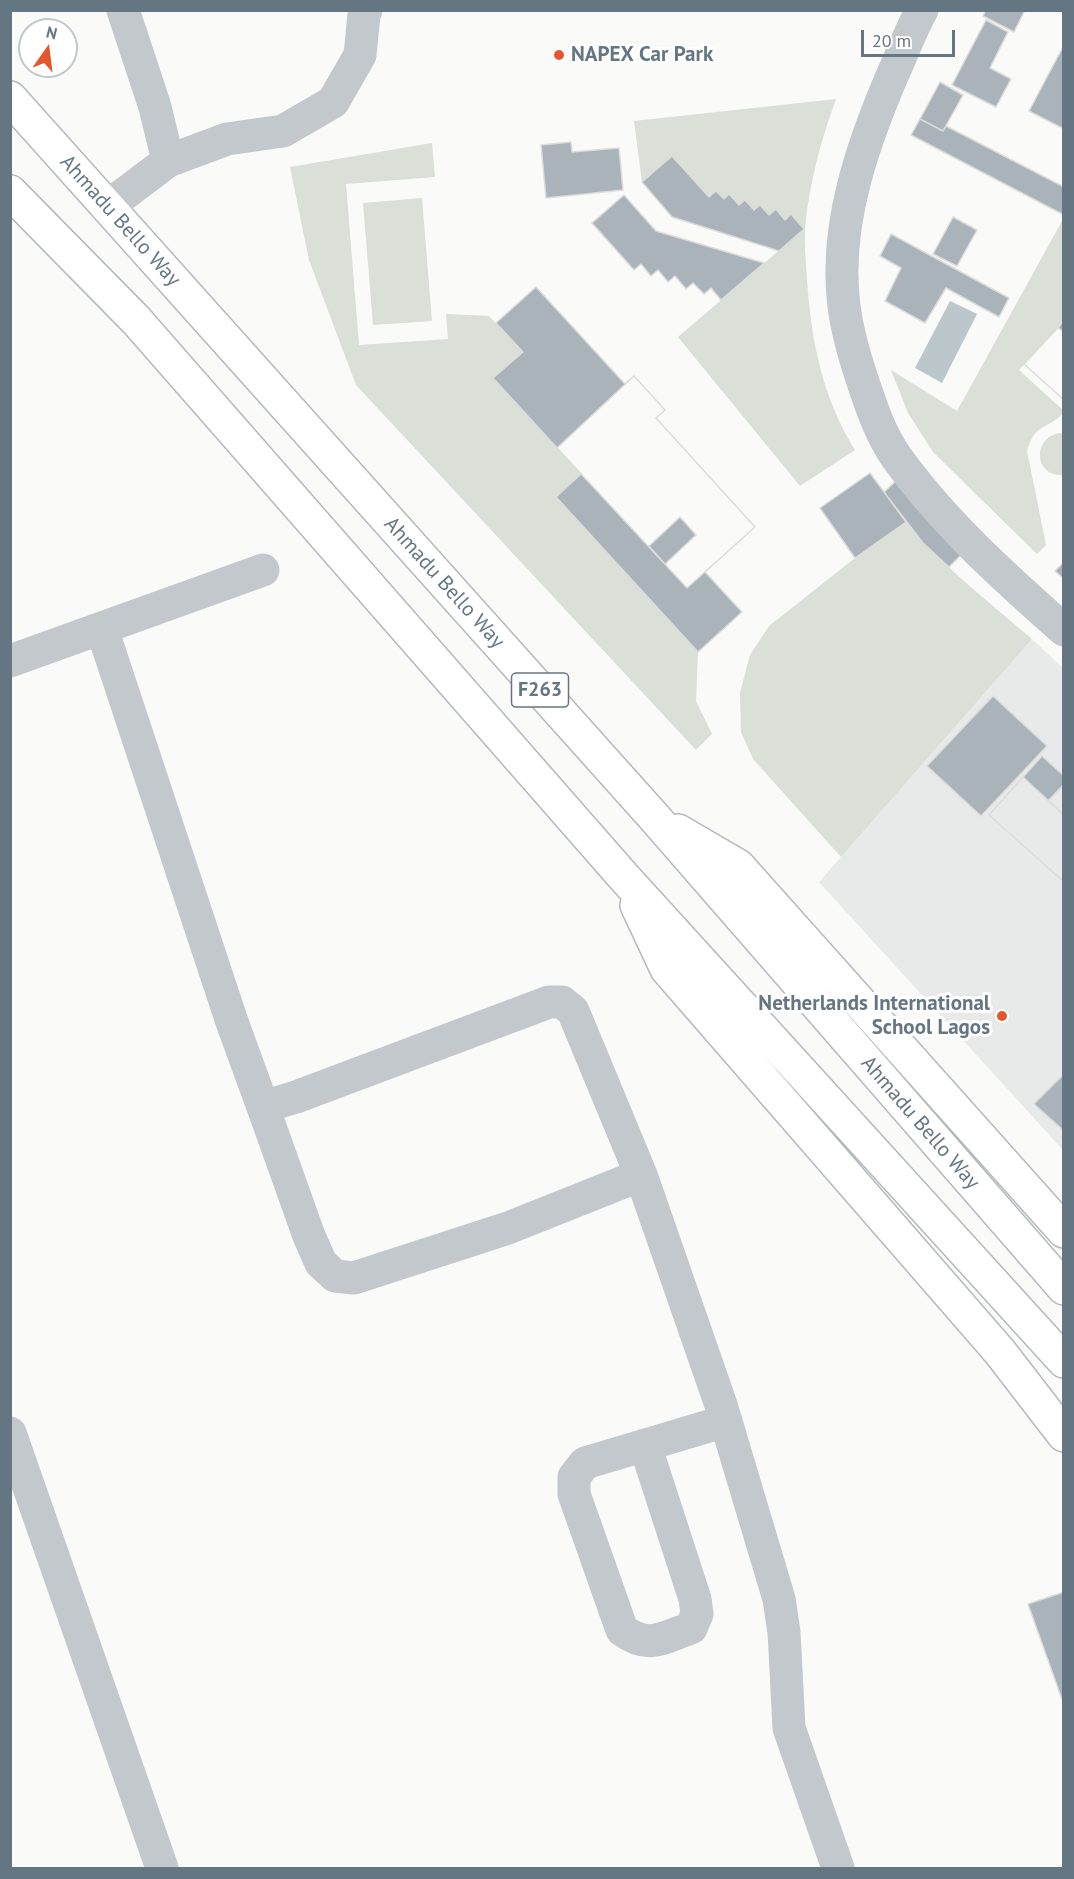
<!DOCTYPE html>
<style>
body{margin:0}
#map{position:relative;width:1074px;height:1879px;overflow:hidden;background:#fafaf8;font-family:"PT Sans",sans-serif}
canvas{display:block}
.frame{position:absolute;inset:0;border:12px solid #657683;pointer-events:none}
.north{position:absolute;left:18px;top:18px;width:60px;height:60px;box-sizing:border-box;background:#fff;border:2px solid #c1c8cd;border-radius:50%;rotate:14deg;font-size:16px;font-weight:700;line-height:24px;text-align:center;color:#657683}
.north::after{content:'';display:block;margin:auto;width:21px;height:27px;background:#e4572e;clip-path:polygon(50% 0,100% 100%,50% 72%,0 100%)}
.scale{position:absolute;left:861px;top:30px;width:94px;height:27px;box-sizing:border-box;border:3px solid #657683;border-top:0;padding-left:8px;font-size:18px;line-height:21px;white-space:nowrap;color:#657683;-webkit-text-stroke:4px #fff;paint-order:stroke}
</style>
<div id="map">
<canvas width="1074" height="1879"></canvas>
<div class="frame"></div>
<div class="north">N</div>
<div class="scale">20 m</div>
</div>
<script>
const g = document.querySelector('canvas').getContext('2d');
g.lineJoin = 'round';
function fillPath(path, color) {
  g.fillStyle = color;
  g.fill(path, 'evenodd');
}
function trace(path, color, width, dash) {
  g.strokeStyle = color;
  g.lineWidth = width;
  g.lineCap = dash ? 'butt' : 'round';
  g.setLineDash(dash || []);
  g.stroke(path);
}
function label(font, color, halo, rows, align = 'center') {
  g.font = font + ' "PT Sans",sans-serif';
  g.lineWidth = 6;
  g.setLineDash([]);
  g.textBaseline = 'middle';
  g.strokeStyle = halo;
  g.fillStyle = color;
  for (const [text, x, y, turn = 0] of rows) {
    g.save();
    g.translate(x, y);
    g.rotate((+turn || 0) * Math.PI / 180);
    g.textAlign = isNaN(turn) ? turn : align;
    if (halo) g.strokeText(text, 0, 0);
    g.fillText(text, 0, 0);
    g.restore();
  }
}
fillPath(new Path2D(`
 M1032,639L1063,668V1150L819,882Z`), '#e8e9e9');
fillPath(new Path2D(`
 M836,99C821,140 809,184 805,228C804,245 806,262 807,279C811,340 822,397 855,450L800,486L678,337L804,229L792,215L785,220L769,215L760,205L754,210L745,200L739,205L729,194L724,199L716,191L709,197L672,156L642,182L634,121Z
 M432,143L435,177L346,184L359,345L448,339L446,314L489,316L523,352L493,378L581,474L556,497L698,652L696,701L712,734L696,750L356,385L309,260L290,167Z
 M422,198L432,321L373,325L363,203Z
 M1062,221L1063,222V321L1019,370L1063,410V413C1048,430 1035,422 1027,451L1046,545L1037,554L933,452L908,413L891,370L957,411Z
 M1059,433L1064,434L1063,475C1035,477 1031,439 1059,433Z
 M906,522C942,566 989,602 1032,639L841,857L753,759L741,732L740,693L750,655L769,626L855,558Z`), '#dadfd7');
fillPath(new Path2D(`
 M950,301L977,314L942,383L915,368Z`), '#bbc7cb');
const building = new Path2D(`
 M986,10H1025L1014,32L983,16Z
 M986,20L1008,32L990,68L1011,79L996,107L952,85Z
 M1064,45V129L1029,111Z
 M940,82L963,95L943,131L920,119Z
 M920,119L943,131L946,126L1064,187V215L911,135Z
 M571,142L572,152L619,148L623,190L546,198L541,145Z
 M672,156L709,197L716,191L724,199L729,194L739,205L745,200L754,210L760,205L769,215L776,209L785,220L791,214L804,229L779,251L672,217L642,182Z
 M624,195L656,231L764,263L721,300L711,288L704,294L693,283L686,289L675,276L668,282L658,270L651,276L641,264L634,270L592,223Z
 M953,217L977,230L957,266L933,254Z
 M891,234L1009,298L999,317L946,288L925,323L885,301L901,268L880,256Z
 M536,287L625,384L634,376L665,410L656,418L755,527L705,572L742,612L698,652L556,497L581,474L493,378L523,352L496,323Z
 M1064,321V400L1024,364Z
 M1058,327L1064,333V400L1024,364Z
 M634,376L665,410L656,418L755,527L687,588L557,448Z
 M870,473L906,522L855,558L820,508Z
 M896,481L963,553L949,567L923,543L884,492Z
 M680,517L696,535L665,564L649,546Z
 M1064,562V579L1055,571Z
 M993,696L1047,746L981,816L927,766Z
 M1042,756L1064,776V784L1048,801L1064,815V882L989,815Z
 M1023,777L1064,815V882L989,815Z
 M1064,1074V1131L1034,1104Z
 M1064,1592V1705L1028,1604Z`);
fillPath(building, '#aab3b9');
trace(building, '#dcdcda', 1.5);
const highway = new Path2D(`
 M10,98L654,817L1064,1288
 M10,192L136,320L623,876L1064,1361
 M678,831L738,866L1064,1231
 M637,905L667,969L1000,1352L1064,1435`);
trace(highway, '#b4b9bd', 36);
trace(new Path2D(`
 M123,10L155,107L168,161
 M922,10C910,31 902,55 892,76C863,144 836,221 843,296C845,324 853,352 862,379C871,406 880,434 897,458C944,523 1004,577 1064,630
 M107,207L168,161L227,139L283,131L333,102L360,55L364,14L366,10
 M102,629L232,1022L263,1107L296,1097L549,1002H562L573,1011L641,1175L721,1405L779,1599L784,1632L789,1728L838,1868
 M10,661L263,570
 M263,1107L309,1236L321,1263L335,1276L354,1278L508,1228L641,1175
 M10,1433L162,1868
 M645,1445L695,1599L697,1614L691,1628C662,1638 649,1650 622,1630L574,1494V1477L585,1463L726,1421`), '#c3c8cc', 33);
trace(highway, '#fff', 33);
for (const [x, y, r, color] of [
 [559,55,6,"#e4572e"],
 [1002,1016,6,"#e4572e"]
]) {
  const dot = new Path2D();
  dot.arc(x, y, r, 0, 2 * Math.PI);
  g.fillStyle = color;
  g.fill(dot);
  trace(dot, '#fff', 2);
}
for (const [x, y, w] of [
 [540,690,57]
]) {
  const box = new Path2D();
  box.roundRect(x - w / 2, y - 17, w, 34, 4.5);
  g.fillStyle = '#fff';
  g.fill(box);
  trace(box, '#657683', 1.5);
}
label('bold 20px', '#657683', null, [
 ["F263",540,690]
]);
label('bold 21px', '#657683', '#fff', [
 ["NAPEX Car Park",571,55],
 ["Netherlands International",990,1004,"right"],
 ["School Lagos",990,1028,"right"]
], 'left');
label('21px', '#657683', '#fff', [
 ["Ahmadu Bello Way",120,221,48],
 ["Ahmadu Bello Way",444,583,48],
 ["Ahmadu Bello Way",920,1123,49]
]);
</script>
